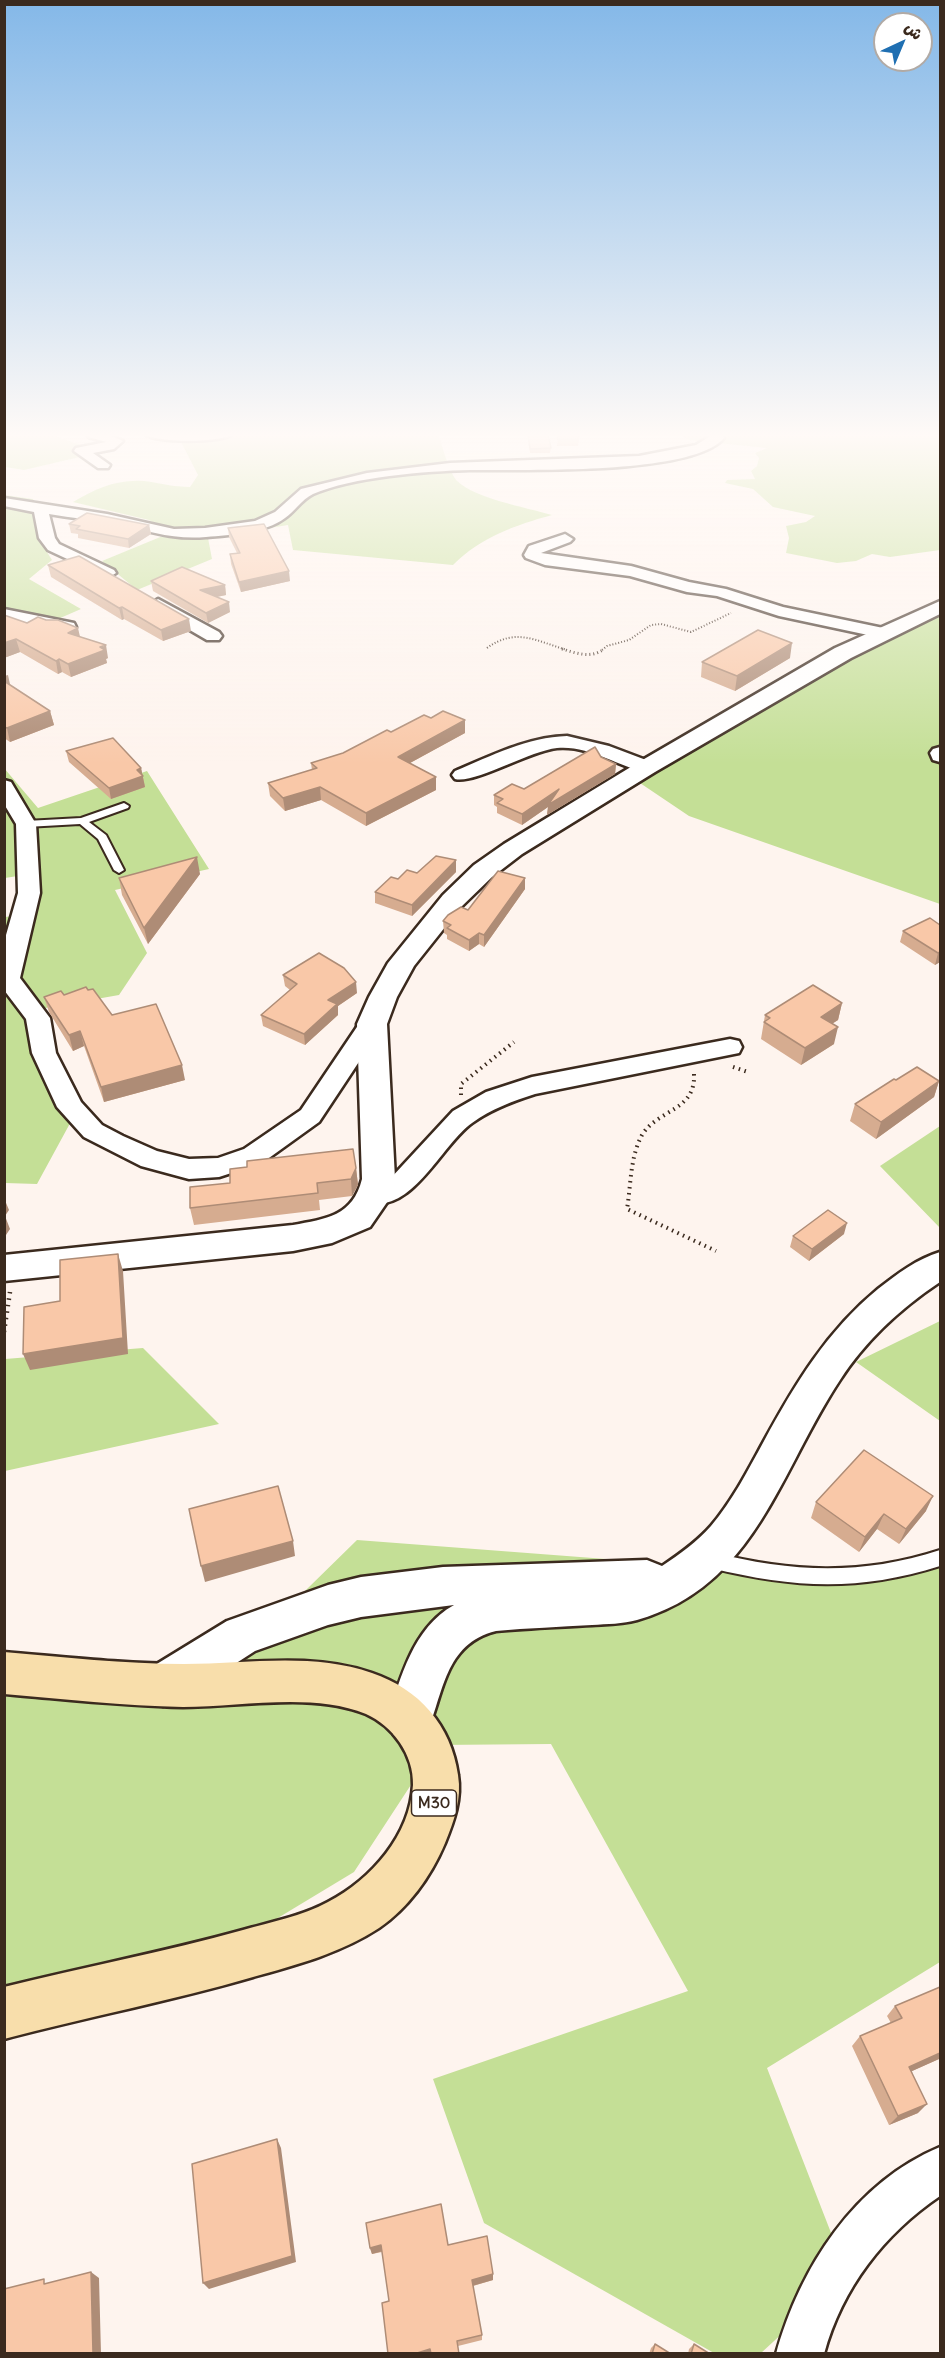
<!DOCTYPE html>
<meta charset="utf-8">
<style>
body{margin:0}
#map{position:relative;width:945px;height:2358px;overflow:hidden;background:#fef4ee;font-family:Delius,"Playpen Sans Arabic",sans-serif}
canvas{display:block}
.frame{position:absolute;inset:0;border:6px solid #3b2a1e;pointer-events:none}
.north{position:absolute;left:873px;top:12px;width:60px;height:60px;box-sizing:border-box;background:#fff;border:2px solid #b1aaa5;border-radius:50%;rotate:44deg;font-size:16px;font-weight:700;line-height:24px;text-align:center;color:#3b2a1e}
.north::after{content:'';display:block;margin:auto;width:21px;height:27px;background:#1f6fb2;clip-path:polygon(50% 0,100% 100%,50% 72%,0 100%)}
</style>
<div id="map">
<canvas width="945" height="2358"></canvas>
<div class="frame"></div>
<div class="north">ش</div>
</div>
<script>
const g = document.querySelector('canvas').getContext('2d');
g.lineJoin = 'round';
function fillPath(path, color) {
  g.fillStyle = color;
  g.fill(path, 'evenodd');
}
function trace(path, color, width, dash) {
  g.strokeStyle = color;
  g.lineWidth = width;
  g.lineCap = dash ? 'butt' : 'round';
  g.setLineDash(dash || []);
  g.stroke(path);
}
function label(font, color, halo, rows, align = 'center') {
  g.font = font + ' Delius,sans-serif';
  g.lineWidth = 6;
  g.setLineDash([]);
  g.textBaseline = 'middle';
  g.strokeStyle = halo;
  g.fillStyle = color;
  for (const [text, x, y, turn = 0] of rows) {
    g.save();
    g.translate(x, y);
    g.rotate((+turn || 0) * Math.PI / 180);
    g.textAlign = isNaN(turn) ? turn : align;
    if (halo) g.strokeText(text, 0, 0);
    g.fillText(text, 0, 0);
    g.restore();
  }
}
fillPath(new Path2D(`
 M4,434H49L101,452L24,470L5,467Z
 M243,434H438C443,448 447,465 454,477C466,497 529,508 552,515C516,525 481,537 453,565L293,550L288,525L208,538L212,559L137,590L102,561L170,533L149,520L73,502C95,489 116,479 144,481C160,483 173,487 190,487L198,475L179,438L207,439Z
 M679,434H940V550L890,557L872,554L856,561L837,563L786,553L789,538L786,526L806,522L815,516L773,507L753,489L725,483L727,480L755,479L751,471L757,466L759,458L755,453L767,448L689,440Z
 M4,495L33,499L47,552L52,560L29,579L81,609L35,629L5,618Z
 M940,607V904L689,816L640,783L695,738L895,629Z
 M4,768L38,808L147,771L209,869L115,890L147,953L119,995L34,1010L74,1116L37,1184L5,1183V917L24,915V875L5,878Z
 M940,1126V1228L880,1166Z
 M940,1321V1421L856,1362Z
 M143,1348L219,1424L5,1471V1359Z
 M357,1540L724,1568L915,1571L940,1563V1962L767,2068L847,2274L761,2353H714L484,2223L433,2079L688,1991L551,1744L437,1745L354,1872L248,1936L5,2019V1662L79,1676L212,1655L259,1636Z`), '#c4df96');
const lane = new Path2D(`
 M124,803L129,806L128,808L89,822L106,835L124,870L119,873L114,870L98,839L80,824L26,827L21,824L26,821L81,818Z
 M940,1550V1566C858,1592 793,1588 711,1568L705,1565L703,1560L705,1555L711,1552C791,1572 860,1576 940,1550Z`);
const street = new Path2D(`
 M87,434H107L123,441L114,449L93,453L110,465L108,468H98L74,451L76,448L106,442L89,437Z
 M145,434H232C222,443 155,443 145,434Z
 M707,434H721L724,438C692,476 521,469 470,470C426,471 352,477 313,494C301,500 295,511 285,518C265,533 231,535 206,537C174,540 148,531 117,524C95,520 72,518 49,514L55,538L59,544L114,570L116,573L108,578L48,550L39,538L34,512L4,506V498L107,514L174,529L205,528L255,521L275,512L301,489L367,473L450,463L639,456L696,445L709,437Z
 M565,534L573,539L570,542L541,553L631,566L689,582L726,589L783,607L888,629L891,633L888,637L882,638L779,616L717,596L687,592L630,576L545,565L526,558L524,555L529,546Z
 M158,599L219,632L222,636L219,640H207L152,608L150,604Z
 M4,609L74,623L76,627L74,631L68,632L4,619Z
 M567,736L609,746L654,763L657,767L654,771L647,773C618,766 588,745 557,748C529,751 475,784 455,779L452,775L455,771C491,756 528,737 567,736Z
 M940,747V762L933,760L930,753L933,749Z
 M4,780L11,782L36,824L40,893L20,978L50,1018L56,1053L81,1102L102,1125L123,1136L157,1151L189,1159L218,1158L244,1149L301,1110L363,1018L372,1016L381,1018L384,1024L319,1122L262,1163L219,1177L189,1179L141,1166L84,1137L57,1107L32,1053L26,1019L4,990V942L18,893L16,824L4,804Z
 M730,1039L739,1041L742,1047L739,1053L535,1094C513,1101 491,1109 472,1123C440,1146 412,1216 365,1202L361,1195L365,1188L390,1179L453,1111L486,1092L532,1077Z
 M940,2147V2196C884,2234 842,2288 824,2354H776C800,2268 854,2183 940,2147Z`);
const secondary = new Path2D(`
 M940,601V614L851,658L655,772L522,854L492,877L461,907L414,966L397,997L387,1024L395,1179L392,1195L370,1227L332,1243L293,1251L4,1281V1255L293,1225C326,1219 353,1216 362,1179L357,1024L369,997L388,963L443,895L474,865L504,844L639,762L835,648Z
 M940,1252V1282C901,1308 866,1340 840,1380C780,1470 755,1587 637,1620C623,1624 607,1624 592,1625C560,1627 528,1628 496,1631C444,1644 444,1693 426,1735L410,1741L394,1735L387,1719C401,1677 413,1628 454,1605L361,1617L328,1625L255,1651L179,1700L163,1706L147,1700L141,1685L147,1670L227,1621L328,1585L361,1577L443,1567L647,1560L662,1566C680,1554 697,1542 711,1526C733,1500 748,1470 764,1441C795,1384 827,1331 878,1289C897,1274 917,1259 940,1252Z`);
const highway = new Path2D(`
 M4,1652C64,1657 124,1664 184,1664C247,1664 311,1652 372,1673C419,1689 451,1725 458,1775C462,1799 454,1821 445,1843C431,1876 409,1907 379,1928C341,1953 296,1965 253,1977C171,2001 87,2017 4,2039V1987C84,1967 164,1952 243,1930C271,1922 302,1916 328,1902C372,1879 410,1835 413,1785C414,1755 393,1726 366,1714C312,1692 240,1707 183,1707C124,1706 64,1699 4,1694Z`);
trace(lane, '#3b2a1e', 4);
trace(street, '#3b2a1e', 5);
trace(secondary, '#3b2a1e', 5);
trace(highway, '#3b2a1e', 5);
trace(new Path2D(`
 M487,648C516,627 536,641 567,650
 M602,650L607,646L629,640L651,625L661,624L691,632L731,613`), '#3b2a1e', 2, [1, 2]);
trace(new Path2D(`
 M562,649C576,653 591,659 604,649`), '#3b2a1e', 3, [1, 3]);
trace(new Path2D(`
 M733,1067L748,1072
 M694,1074C696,1111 658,1109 642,1135C630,1157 631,1185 627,1209L716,1251
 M461,1095V1084L514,1042`), '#3b2a1e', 4, [1.5, 4.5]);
trace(new Path2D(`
 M4,1332L10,1292`), '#3b2a1e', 4.5, [1.5, 5]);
fillPath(lane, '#fff');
fillPath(street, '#fff');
fillPath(secondary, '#fff');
fillPath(highway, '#f8deab');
fillPath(new Path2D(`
 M527,434H548L551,448L550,453H530Z
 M558,434H580L578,446H557Z
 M69,524L149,525L151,534L129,548L78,538V534L71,533Z
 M228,528L290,581L241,592L231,564L230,554L237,553L229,537Z
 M48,565L191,631L163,641L124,619L122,620L51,577Z
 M151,581L225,585L226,595L217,597L230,612L208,623L153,591Z
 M27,623L80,637L108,658L106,659L107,663L71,677L62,672L58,674L20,652L4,658Z
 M790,658L735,691L701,677L702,662Z
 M4,673L10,685L50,711L54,725L10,742L4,738Z
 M431,718L465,720V733L410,763L436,777V790L366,826L321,800L285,811L270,796L268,783L312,770L311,763L343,753L391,732Z
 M66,751L141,768L145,787L111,799L69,762Z
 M601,757L616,764L615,774L547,815L548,807L522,825L497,813V807L494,805V795L524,789Z
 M456,860V872L412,916L375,903V892L398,879Z
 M200,874L148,944L122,895L119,878Z
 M525,878V889L484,947L479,944L469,951L447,939V935L444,933L443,921L468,910Z
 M940,925V962L935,965L900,942L903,931Z
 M283,975L357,993L338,1006V1015L305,1045L263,1026L261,1015L290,990L285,986Z
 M88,990L112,1015L185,1080L104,1102L84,1046L73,1051L49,1012L44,997L64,995Z
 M842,1003L838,1020L832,1024L834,1044L801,1065L761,1039L765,1015Z
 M939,1081L934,1097L876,1139L850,1121L855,1104Z
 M356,1168L358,1185L352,1196L319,1200L320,1210L194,1225L190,1208Z
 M844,1234L809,1261L790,1247L793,1236Z
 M816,1502L926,1511L899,1544L877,1529L859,1552L811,1518Z
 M940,1987V2062L939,2059L912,2071L918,2113L889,2125L852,2046L860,2036L891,2023L887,2016L895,2006Z
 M448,2245L493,2280L473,2286L482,2335V2340L458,2346L389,2301L382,2252L372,2254L370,2248Z
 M655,2344L671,2354H649L651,2348Z
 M694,2344L710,2354H688L689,2349Z`), '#d6ac90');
fillPath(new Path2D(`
 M149,525L151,534L129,548L128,539Z
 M289,571L290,581L241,592L239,582Z
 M225,585L226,595L201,600L200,590Z
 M229,602L230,612L208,623L206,613Z
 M122,607L124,619L122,620L119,608Z
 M189,619L191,631L163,641L161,630Z
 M78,628L81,641L68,633Z
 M16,639L20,652L4,658V643Z
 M792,643L790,658L735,691L737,676Z
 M106,645L108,658L106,659L107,663L71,677L68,664Z
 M59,659L62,672L58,674L56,661Z
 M8,675L11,689L4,691V676Z
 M50,711L54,725L10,742L7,728Z
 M465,720V733L399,769L398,757Z
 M616,764L615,774L547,815L548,807L522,825V814L559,789Z
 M141,768L145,787L111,799L109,788L137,770Z
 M436,777V790L366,826V813Z
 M320,787L321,800L285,811L283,798Z
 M197,857L200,874L148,944L144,928Z
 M456,860V872L412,916V905Z
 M525,878V889L484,947V935Z
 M4,887L6,906H4Z
 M479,933V944L469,951V940Z
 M940,952V962L935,965L938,953Z
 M356,982L357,993L338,1006V1015L305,1045L304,1034L328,1000Z
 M842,1003L838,1020L817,1033L821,1017Z
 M838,1027L834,1044L801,1065L805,1048Z
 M80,1031L84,1046L73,1051L69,1035Z
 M182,1065L185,1080L104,1102L101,1087Z
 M939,1081L934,1097L876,1139L881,1122Z
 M356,1168L358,1185L352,1196L351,1179Z
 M4,1198L9,1210L5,1216L10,1229L4,1238Z
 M847,1223L844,1234L809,1261L812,1249Z
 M118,1254L123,1271L128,1354L30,1370L23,1354Z
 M933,1496L926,1511L899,1544L906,1529Z
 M884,1514L877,1529L859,1552L865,1537Z
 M293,1541L295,1556L205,1582L201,1566Z
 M940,2053V2058L939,2059L901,2076L909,2067Z
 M927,2104L918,2113L889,2125L898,2116Z
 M277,2139L281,2148L296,2262L209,2289L203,2283Z
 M381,2245L383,2251L372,2254L370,2248Z
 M91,2272L99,2278L101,2354H93Z
 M493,2274V2280L472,2286V2280Z
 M430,2349L431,2354H414Z`), '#ae8c76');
const building = new Path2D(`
 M528,434H548L551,448L530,449Z
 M558,434H579L578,439H557Z
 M87,513L149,525L128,539L76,529L80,526L69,524Z
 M264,524L289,571L239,582L230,554L240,553L228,528Z
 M79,556L189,619L161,630L122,607L119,608L48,565Z
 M182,567L225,585L200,590L229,602L206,613L151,581Z
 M4,615L27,623L38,617L46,620H58L78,628L68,633L106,645L100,647L105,650L68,664L59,659L56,661L16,639L4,643Z
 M758,630L792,643L737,676L702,662Z
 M4,681L50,711L7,728L4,727Z
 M443,711L465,720L398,757L436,777L366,813L320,787L283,798L268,783L317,768L311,763L343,753L387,730L391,732L424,715L431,718Z
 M113,738L141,768L137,770L143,776L109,788L66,751Z
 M595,747L601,757L616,764L548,805L559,789L522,814L497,803L503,799L494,795L512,784L524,789Z
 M436,856L456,860L412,905L375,892L391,877L398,879L407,870L417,873Z
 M197,857L144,928L119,878Z
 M498,871L525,878L484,935L479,933L469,940L447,928L451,925L443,921L448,915L461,907L468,910Z
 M930,918L940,925V952L938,953L903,931Z
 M319,953L344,968L356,982L328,1000L337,1004L304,1034L261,1015L297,984L283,975Z
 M813,985L842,1003L821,1017L838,1027L805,1048L764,1022L770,1018L765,1015Z
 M86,987L88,990L93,989L112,1015L156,1004L182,1065L101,1087L80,1031L69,1035L44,997L61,991L64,995Z
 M917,1067L939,1081L881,1122L855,1104L894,1079L896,1080Z
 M353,1149L356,1168L351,1179L317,1183L318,1193L190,1208V1187L230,1183V1169L247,1167V1161Z
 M828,1210L847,1223L812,1249L793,1236Z
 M118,1254L123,1338L23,1354L24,1307L60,1301V1260Z
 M864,1450L933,1496L906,1529L884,1514L865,1537L816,1502Z
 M278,1486L293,1541L201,1566L189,1509Z
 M940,1987V2053L909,2067L927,2104L898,2116L860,2036L902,2018L895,2006Z
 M277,2139L292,2256L203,2283L192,2164Z
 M441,2204L448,2245L487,2236L493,2274L472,2280L482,2335L457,2341L459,2354H431L430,2349L414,2354H388L382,2303L389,2301L381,2245L370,2248L366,2223Z
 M91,2272L93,2354H4V2289L44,2279V2284Z
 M655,2344L671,2354H652Z
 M694,2344L710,2354H691Z`);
fillPath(building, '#f9c8a8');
trace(building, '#ae8c76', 1.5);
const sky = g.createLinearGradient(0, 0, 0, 764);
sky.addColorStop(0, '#84b8e8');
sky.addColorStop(0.57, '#fffaf7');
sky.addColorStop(1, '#fffaf700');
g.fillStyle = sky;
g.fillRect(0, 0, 945, 764);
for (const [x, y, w] of [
 [434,1803,45]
]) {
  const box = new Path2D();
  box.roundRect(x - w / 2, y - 13, w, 26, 4.5);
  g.fillStyle = '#fff';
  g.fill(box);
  trace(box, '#3b2a1e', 1.5);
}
label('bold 16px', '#3b2a1e', null, [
 ["M30",434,1803]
]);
</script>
